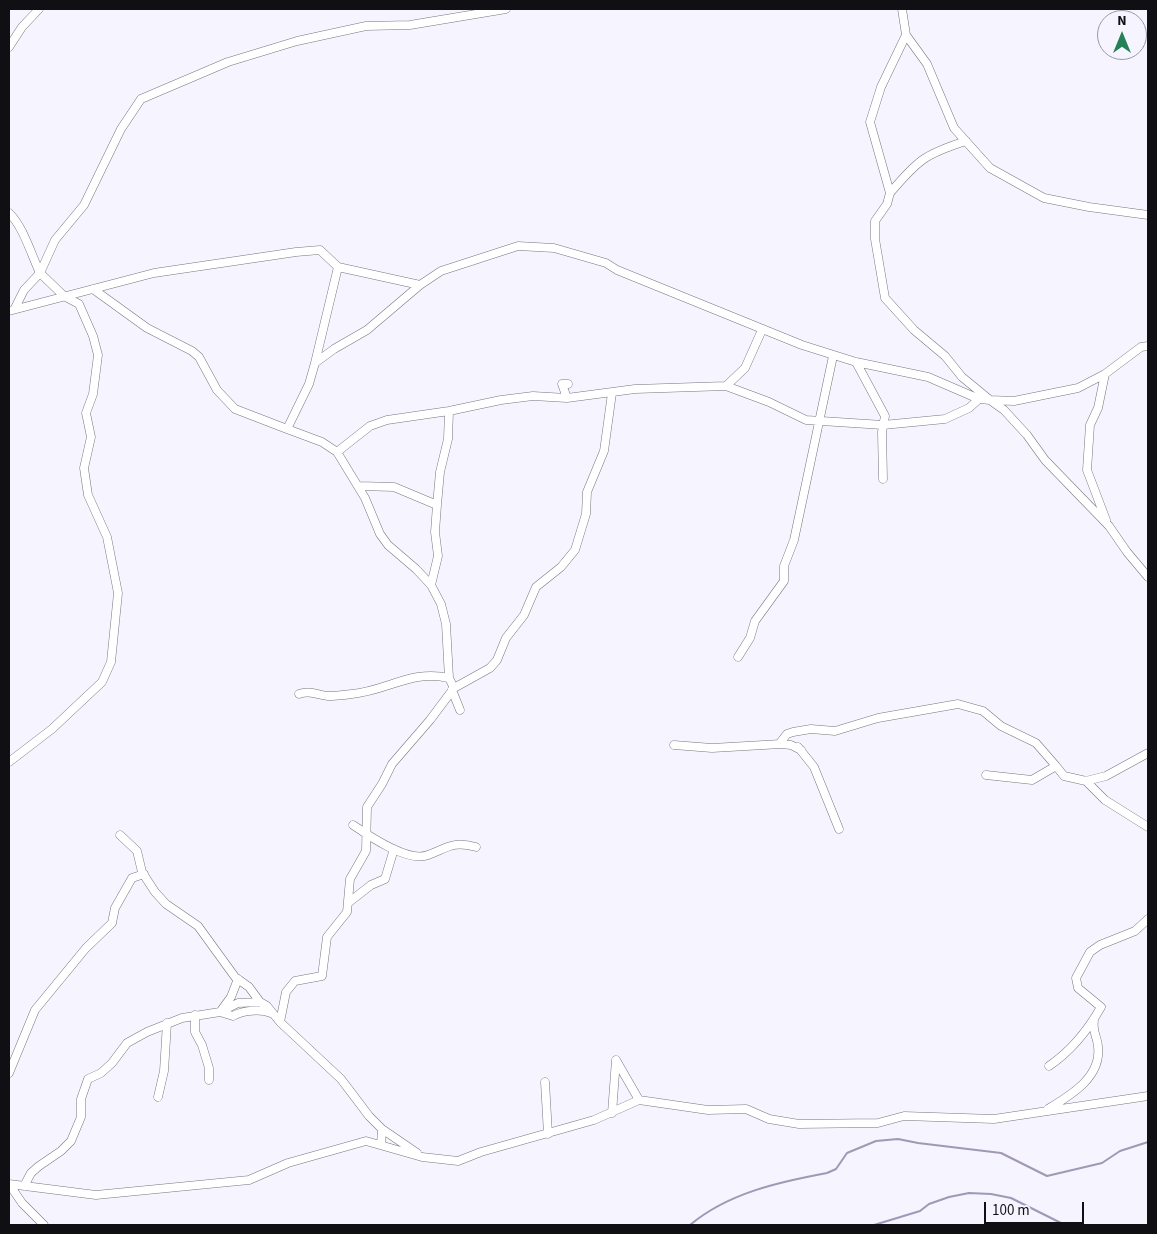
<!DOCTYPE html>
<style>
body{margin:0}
#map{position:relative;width:1157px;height:1234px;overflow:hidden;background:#f6f4fe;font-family:"Source Sans 3",sans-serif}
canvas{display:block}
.frame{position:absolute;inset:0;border:10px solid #100f13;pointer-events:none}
.north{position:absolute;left:1097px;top:10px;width:50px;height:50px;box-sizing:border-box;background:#f6f4fe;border:1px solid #9a98a0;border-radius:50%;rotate:0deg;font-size:14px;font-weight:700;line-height:20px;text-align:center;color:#100f13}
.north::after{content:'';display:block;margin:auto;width:18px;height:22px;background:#248056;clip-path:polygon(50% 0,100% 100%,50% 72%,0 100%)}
.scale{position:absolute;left:984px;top:1202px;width:100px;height:22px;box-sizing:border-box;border:2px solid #100f13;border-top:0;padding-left:6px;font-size:15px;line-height:18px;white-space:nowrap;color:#100f13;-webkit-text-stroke:4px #f6f4fe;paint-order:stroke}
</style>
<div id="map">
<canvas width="1157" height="1234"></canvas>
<div class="frame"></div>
<div class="north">N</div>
<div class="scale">100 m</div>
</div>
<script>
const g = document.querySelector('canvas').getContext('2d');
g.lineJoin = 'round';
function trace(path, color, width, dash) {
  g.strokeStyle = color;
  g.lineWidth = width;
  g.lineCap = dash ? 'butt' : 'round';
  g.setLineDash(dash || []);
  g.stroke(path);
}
trace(new Path2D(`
 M690,1225C728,1193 779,1182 827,1173L836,1169L847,1153L876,1141L898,1139L918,1143L1001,1153L1047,1176L1102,1163L1120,1151L1148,1142
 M874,1225L920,1211L929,1204L949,1197L969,1193L991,1194L1011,1198L1065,1225`), '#a098b5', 2);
const minor = new Path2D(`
 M902,9L906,35L881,87L870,122L890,193L887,204L875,221V239L885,298L914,330L945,356L962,377L990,400L1014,401L1078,388L1105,374L1141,347L1148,346
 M906,35L927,64L954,128L990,168L1044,198L1089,207L1148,215
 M9,47L22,27L39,9
 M890,193C918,160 925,154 966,141
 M9,213C23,226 31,254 40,273
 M40,273L55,240L84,205L121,129L141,99L228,62L297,41L366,26L410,25L506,9
 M420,285L367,330L334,349L315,363L309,384L287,429L322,442L337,452L370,426L387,420L449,411L501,400L533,396L567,398
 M93,289L147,328L192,351L199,357L217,390L235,409L287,429
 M9,311L154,273L296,252L320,250L338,267L420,285L441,271L518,246L554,248L606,263L617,270L802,345L856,362L928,377L979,399L990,400L1004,410L1027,435L1045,460L1109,526L1127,552L1148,577
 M856,362L885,416L882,432L883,479
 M315,363L338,267
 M1105,374L1098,408L1090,425L1087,470L1106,520
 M568,384H562L567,398L635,389L726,386L769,402L806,420L883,425L945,419L969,408L979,399
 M726,386L745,368L762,330
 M337,452L365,498L380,534L388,545L416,569L431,585L441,604L446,624L449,678L454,688
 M359,486L394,487L437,505
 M431,585L438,556L435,532L437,505L440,472L448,439L449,411
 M738,657L750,638L755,621L784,581V566L794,540L833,356
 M452,690L460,710
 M299,694C310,690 317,695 328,696C336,696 344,695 352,694C387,691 412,669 449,678
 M779,744L787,734L793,732L811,729L835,731L878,718L958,704L983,711L1001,726L1036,743L1056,766
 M674,745L712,748L781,744L791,745L801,750
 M798,747L814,767L839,829
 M9,762L52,729L102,682L111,662L118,593L107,537L88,495L84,468L91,437L86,413L93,394L98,355L93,336L79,304L64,296L40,273L24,290L15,308
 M986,775L1032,780L1056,766L1064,776L1086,781L1106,776L1148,753
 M1086,781L1105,800L1148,827
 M353,825C369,836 408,863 428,855C449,847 453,841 476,847
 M120,835L137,851L142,872L155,892L166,904L198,926L235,977L249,987L260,1002
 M348,903L371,885L385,879L394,849
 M238,979L231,997L220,1012L233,1016C243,1010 261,1009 271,1013
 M195,1015V1032L202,1045L209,1068V1080
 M616,1060L639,1100
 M1049,1066C1071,1051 1088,1030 1101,1007L1078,988L1076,978L1090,952L1100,945L1135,931L1148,919
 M9,1073L35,1010L86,948L112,923L115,908L132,878L144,874
 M545,1082L548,1134
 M158,1097L164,1071L167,1023
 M1048,1109C1071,1095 1102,1077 1098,1046C1097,1036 1092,1031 1094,1020
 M612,1113L616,1060
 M382,1129L417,1153
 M381,1145L382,1129L369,1116L341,1079L280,1022L286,992L295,981L322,976L327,937L347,912L350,879L366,851L367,807L382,784L392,764L430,720L454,688L490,668L497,660L506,638L524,615L536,587L561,567L575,550L586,514L587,492L604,451L612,393
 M9,1184L96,1195L249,1180L288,1163L366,1141L422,1157L458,1161L481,1152L594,1120L639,1100L708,1110L746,1109L769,1119L799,1124L878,1123L904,1116L994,1119L1148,1096
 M9,1184L22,1203L44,1225
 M24,1186L31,1173L39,1166L61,1151L71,1141L81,1117V1099L88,1079L101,1073L112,1063L127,1043L147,1032L182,1018L220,1012L238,1003L260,1002L267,1006L280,1022`);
trace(minor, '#787580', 9);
trace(minor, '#fff', 8);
</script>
